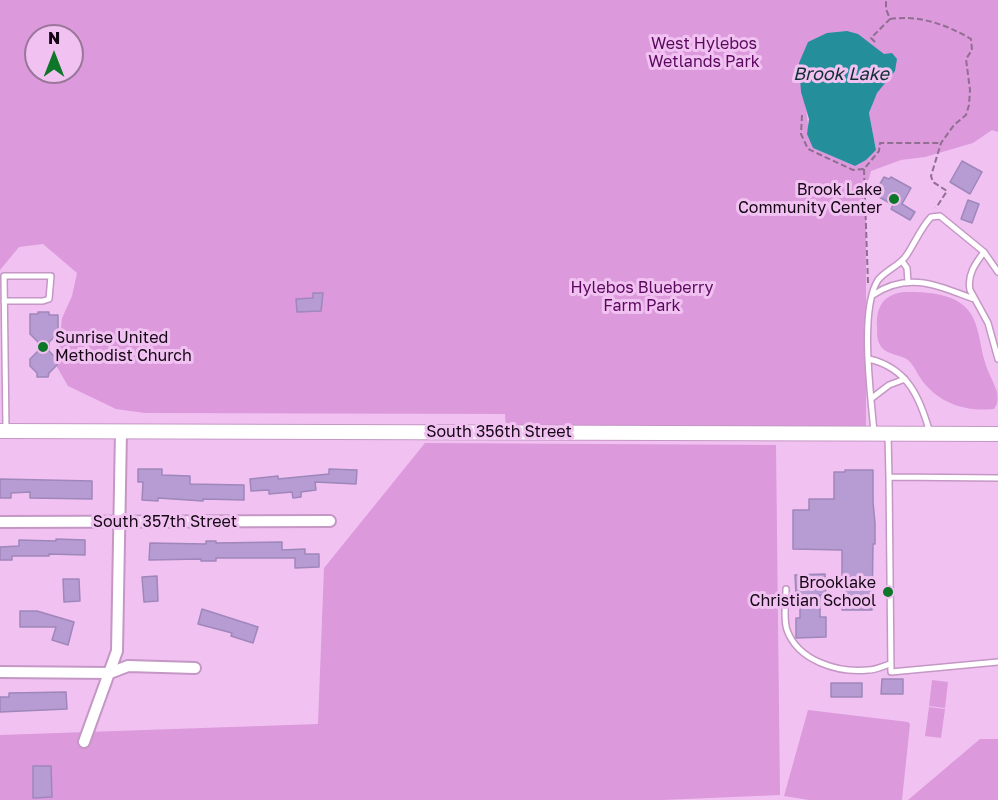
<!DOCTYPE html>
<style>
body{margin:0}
#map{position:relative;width:998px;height:800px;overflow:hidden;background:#f1c2f1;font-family:"Golos Text",sans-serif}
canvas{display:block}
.north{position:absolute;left:24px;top:24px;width:60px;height:60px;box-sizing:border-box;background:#f1c2f1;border:2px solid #979;border-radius:50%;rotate:0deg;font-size:16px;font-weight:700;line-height:24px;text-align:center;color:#150615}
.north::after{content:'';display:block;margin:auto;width:21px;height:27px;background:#0e7629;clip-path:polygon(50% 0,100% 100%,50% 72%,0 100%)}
</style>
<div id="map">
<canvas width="998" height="800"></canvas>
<div class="north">N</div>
</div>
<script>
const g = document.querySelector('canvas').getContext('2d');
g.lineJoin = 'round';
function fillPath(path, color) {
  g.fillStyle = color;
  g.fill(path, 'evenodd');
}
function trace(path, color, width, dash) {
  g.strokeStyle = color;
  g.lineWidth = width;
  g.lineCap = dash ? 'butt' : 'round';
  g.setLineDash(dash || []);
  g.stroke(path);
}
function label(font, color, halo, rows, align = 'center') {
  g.font = font + ' "Golos Text",sans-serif';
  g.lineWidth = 6;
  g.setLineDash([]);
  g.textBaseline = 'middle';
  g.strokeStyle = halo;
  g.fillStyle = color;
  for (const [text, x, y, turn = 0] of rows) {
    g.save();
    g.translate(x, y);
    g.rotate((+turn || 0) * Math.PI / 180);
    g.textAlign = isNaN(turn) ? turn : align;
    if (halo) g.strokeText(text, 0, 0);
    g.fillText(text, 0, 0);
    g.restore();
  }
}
fillPath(new Path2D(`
 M0,0H998V132L992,130L973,143L925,157L901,160L871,171L866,189V433L506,432L505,414L145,413L116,409L68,386L57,367L62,318L72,296L77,273L43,244L19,247L0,270ZM36,36H72V72H36ZM805,105L872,106L869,113L876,150L855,166L813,148C807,133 809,120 805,105Z
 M903,292C924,292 953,292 968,310C979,322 980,347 985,362C988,373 994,382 997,392C998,399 998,404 994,409C967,412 941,404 924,383C918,376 915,366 908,360C900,354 885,355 880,345C877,340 877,333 877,327C876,307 883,295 903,292Z
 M425,443L776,445L780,795L663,800H0V735L318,724L324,568Z
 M932,680L948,682L945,708L929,706Z
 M929,707L945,709L941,738L925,736Z
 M808,710L908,722L910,724L902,800H809L784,796Z
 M980,739H998V800H908Z`), '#dc99dc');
fillPath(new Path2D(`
 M847,31L858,34L884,54L892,53L897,59L895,71L877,93L869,113L876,150L866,160L855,166L813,148L807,134L809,119L801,92L799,63L808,42L827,33Z`), '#248f9b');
const building = new Path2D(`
 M962,161L982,172L970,194L950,182Z
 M884,177L889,179L891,177L911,188L902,204L915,212L910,220L891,209L893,205L874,194Z
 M968,200L979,204L972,223L961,219Z
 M313,293H323L321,311L297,312L296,299L313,298Z
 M38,312H49V315H58V334L49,342V351L57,359V365L49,373L48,377H37V373L30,366V359L38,351V342L30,334V314H38Z
 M138,469H162V475L190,476V484L244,485V500L203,499V501L158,498V501L142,500L143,482H138Z
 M329,469L357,470L356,484L315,482L316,490L301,492V497L293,498L292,492L269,494V490L251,491L250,479L278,476V479L329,474Z
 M845,470H873V502L875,523V544H873L872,610H842V550L793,549V510H809V499H834V472H845Z
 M0,479L92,481V499L30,498V492L11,493V498H0Z
 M56,539L85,540V555L49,554V556H12V560H0V547L19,546V540L56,541Z
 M206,541H216V543L282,542V550L305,549V554H319V567L295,568V558H216V561H201V559L149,560L150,543L206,544Z
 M825,574L826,595H820V617H826V637L796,638V618H800V594H796L795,575Z
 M157,576L158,601L144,602L142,577Z
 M63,579H79L80,601L64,602Z
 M202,609L258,627L253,643L231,636L232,633L198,624Z
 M20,611H37L74,622L68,645L52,640L56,627H20Z
 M882,679H903V694H881Z
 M831,683H862V697H831Z
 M66,692L67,709L0,712V697H9V693Z
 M33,766H51L52,797L33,798Z`);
fillPath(building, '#b69cd2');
trace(building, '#9f86bb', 1.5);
const lane = new Path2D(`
 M984,252C975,264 967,275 970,290L988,323L998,359
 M902,261L907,268L908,282
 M873,295C909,271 938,286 974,299
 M4,301H43L49,299L51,276H4L6,429
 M869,359C908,368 920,398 930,433
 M872,398L889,385L905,379
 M874,432C871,396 859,310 878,280C886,270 899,266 906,256C915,243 920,229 931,217L940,216L984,252L998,272
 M888,435L889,477L998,478
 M889,477L891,672L998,662
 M786,589C786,601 783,619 787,630C798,661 838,673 868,670C876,670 883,666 890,664`);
const street = new Path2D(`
 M0,522L330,521
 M0,672L110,673L128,666L195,668
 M84,742L117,651L121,431`);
const secondary = new Path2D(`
 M0,431L998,434`);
trace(lane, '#c497c4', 8);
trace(street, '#c497c4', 14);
trace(secondary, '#c497c4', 16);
trace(new Path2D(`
 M890,19C920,15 945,24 971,39L972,50L966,59L970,90L969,105L966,115L954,125L941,143L931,176L933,182L947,191L936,208
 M875,42L871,38L890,19L886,9V0
 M802,115L801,134L808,149L853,170L864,169L879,151L880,143H941
 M864,169L868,283`), '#8f6e8f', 2, [6, 3]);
trace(lane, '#fff', 5);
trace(street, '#fff', 10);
trace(secondary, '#fff', 14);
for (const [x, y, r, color] of [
 [894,199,6,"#0e7629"],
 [43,347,6,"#0e7629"],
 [888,592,6,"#0e7629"]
]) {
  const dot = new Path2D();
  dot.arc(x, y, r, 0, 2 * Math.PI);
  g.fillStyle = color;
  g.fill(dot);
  trace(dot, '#f1c2f1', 2);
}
label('16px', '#5a075e', '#f1c2f1', [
 ["West Hylebos",704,44],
 ["Wetlands Park",704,62],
 ["Hylebos Blueberry",642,288],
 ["Farm Park",642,306]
]);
label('16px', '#150615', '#f1c2f1', [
 ["Brook Lake",882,190],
 ["Community Center",882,208],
 ["Sunrise United",55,338,"left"],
 ["Methodist Church",55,356,"left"],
 ["Brooklake",876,583],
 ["Christian School",876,601]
], 'right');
label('16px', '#150615', '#f1c2f1', [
 ["South 356th Street",499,432],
 ["South 357th Street",165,522]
]);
label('italic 18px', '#102f33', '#f1c2f1', [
 ["Brook Lake",841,74]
]);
</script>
